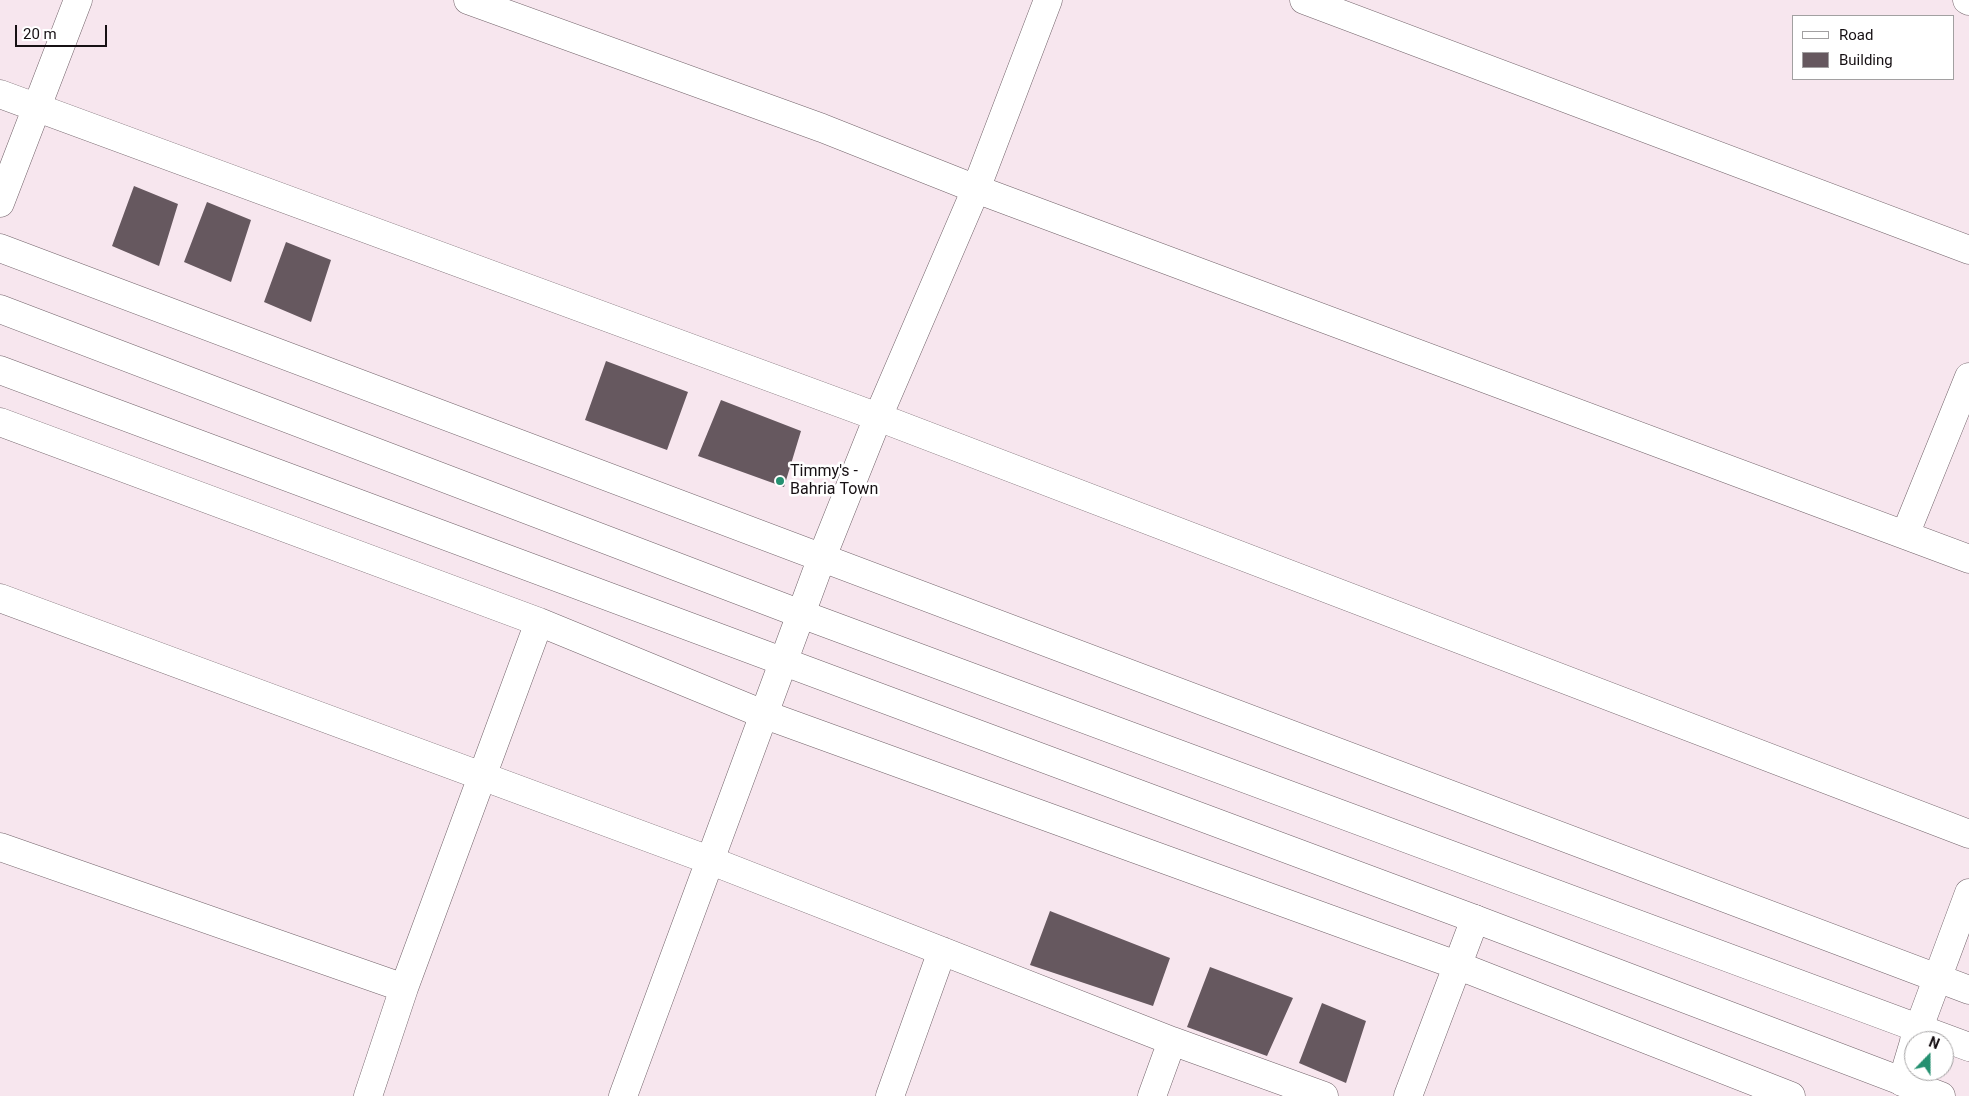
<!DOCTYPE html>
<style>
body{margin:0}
#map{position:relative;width:1969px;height:1096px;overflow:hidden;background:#f7e6ee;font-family:Roboto,sans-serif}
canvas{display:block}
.legend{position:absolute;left:1792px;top:15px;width:162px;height:65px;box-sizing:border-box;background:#fff;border:1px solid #a2a0a1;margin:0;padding:6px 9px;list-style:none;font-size:15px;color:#171114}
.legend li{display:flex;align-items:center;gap:10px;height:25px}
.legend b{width:25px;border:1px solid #a2a0a1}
.north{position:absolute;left:1904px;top:1031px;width:50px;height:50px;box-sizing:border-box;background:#fff;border:1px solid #a2a0a1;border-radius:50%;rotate:22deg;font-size:14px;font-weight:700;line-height:20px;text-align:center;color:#171114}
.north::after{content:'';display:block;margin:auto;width:18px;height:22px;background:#249070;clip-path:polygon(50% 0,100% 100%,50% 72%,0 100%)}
.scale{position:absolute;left:15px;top:25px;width:92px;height:22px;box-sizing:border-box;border:2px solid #171114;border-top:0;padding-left:6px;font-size:15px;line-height:18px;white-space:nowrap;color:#171114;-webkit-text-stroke:4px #fff;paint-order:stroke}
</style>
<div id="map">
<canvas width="1969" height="1096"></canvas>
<ul class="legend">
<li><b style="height:6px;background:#fff"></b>Road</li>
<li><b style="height:14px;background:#66585f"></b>Building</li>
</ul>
<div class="north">N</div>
<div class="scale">20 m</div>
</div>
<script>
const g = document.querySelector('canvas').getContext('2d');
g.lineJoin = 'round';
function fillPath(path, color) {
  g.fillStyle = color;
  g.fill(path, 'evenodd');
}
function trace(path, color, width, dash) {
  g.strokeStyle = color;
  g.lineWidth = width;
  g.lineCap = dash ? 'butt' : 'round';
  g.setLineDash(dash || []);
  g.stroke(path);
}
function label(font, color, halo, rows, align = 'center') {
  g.font = font + ' Roboto,sans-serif';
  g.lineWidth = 5;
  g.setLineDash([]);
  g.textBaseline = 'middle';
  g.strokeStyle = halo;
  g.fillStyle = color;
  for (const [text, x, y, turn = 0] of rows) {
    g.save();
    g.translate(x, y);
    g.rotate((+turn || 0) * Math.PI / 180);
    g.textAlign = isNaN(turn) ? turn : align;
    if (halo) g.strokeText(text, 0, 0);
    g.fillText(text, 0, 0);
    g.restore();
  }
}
fillPath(new Path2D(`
 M134,186L178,204L159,266L112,246Z
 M207,202L251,220L231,282L184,262Z
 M286,242L331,260L311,322L264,302Z
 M606,361L688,392L667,450L585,420Z
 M721,400L801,431L784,487L698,456Z
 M1050,911L1170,958L1153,1006L1030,965Z
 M1210,967L1293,998L1267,1056L1187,1027Z
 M1322,1003L1366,1021L1346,1083L1299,1063Z`), '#66585f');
const street = new Path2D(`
 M468,0L822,128L976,189L1969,559
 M1304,0L1969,250
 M1967,0L1969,1
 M0,94L878,417L1969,834
 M0,203L78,0
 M0,248L1969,990
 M0,422L539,622L763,714L1459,966L1791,1096
 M1905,535L1969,377
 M0,598L709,860L1172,1041L1324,1096
 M0,847L404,988
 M1914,1041L1969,893
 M1902,1082L1914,1042
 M368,1096L404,988L539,622
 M623,1096L822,557L878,417L976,189L1048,0
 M890,1096L942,951
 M1152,1096L1172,1041
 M1408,1096L1475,919`);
const secondary = new Path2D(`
 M0,309L801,614L1969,1047
 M0,370L1475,919L1941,1096`);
trace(street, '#72636a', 29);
trace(secondary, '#72636a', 29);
trace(street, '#fff', 28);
trace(secondary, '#fff', 28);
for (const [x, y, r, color] of [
 [780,481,5,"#249070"]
]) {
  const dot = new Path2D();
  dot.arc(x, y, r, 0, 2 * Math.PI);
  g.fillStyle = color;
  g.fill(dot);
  trace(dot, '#fff', 2);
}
label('16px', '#171114', '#fff', [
 ["Timmy's -",790,472],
 ["Bahria Town",790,490]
], 'left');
</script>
